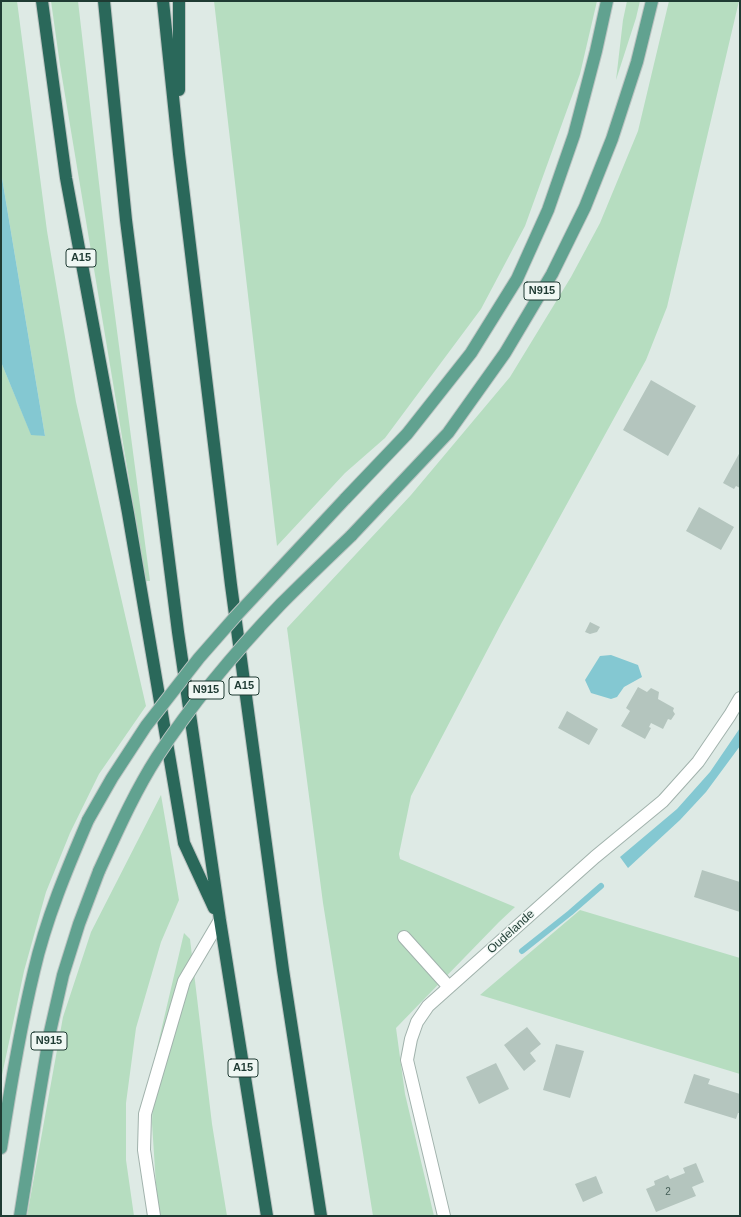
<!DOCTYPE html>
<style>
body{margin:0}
#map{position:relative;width:741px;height:1217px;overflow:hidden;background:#deeae5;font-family:Helvetica,sans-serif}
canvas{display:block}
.frame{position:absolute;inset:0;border:2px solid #1f3b33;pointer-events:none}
</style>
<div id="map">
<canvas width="741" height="1217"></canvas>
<div class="frame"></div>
</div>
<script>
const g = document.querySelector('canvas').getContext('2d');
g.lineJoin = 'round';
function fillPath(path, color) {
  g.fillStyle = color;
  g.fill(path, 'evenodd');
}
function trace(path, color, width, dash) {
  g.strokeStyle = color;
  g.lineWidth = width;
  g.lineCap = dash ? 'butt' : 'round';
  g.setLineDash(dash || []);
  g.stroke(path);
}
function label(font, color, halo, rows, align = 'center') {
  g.font = font + ' Helvetica,sans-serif';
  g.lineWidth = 3;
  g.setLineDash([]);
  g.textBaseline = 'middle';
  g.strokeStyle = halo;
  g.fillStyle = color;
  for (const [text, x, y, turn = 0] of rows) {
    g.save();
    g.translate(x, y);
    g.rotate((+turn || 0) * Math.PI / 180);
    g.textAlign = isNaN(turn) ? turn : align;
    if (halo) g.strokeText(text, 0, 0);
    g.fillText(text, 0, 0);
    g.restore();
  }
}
fillPath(new Path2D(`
 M1,1H17L47,231L76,402L146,706L99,774L70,833L46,892L24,971L1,1080V362L31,434L45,436L1,172Z
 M51,1H78L109,270L150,581H146L60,65Z
 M214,1H597L580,74L525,226L481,309L385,438L345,473L277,546Z
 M627,1H640L636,18L616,80L623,20Z
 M669,1H739L667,307L646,360L501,624L411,796L399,854L400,859L515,907L499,922L396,1028L405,1094L434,1216H373L323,903L287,628L411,495L510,377L571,277L600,223L638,131Z
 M161,795L179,900L161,942L136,1028L126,1103V1160L134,1216H27L63,1017L91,932Z
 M580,910L740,958V1074L480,995Z
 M184,933L190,939L212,1124L227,1216H160L156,1185L152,1123L154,1061Z`), '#b6ddc0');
fillPath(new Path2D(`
 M1,172L45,436L31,435L1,362Z
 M611,655L638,665L642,677L624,687L617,697L611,699L591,693L585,680L600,656Z
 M740,728V746L706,792L680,820L628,868L620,857L677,809L710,772Z`), '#84c8d2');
trace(new Path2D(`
 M522,951L570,913L601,886`), '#84c8d2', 6);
fillPath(new Path2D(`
 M651,380L696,406L668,456L623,430Z
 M740,452V488L736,486L734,489L723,483Z
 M699,507L734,527L721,550L686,531Z
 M590,622L600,627L597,632L590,634L585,632Z
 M638,687L647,692L651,688L659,692L658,699L674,708L673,711L675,714L671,720L668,719L663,729L651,723L649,727L651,728L645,739L621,726L630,711L626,708Z
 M567,711L598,729L589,745L558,728Z
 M702,870L740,882V912L694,897Z
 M527,1027L541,1044L530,1053L536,1061L524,1071L504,1045Z
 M556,1044L584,1051L570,1098L543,1090Z
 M496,1063L509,1089L479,1104L466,1077Z
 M694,1074L710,1079L708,1084L740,1094V1113H738L736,1119L684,1103Z
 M696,1163L704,1182L692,1187L696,1196L656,1212L646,1189L655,1185L654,1181L668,1175L670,1179L685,1173L683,1168Z
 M596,1176L603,1193L583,1202L575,1184Z`), '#b4c5be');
const minor = new Path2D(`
 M404,937L449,987
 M154,1216L144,1150L145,1114L184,981L220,920
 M444,1216L407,1060L411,1039L417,1022L428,1006L595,857L663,801L698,762L730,715L740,698`);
const major = new Path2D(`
 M345,499L407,434L471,353L517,279L548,210L574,135L596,51L607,1
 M351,536L448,433L505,353L552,274L585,207L612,139L637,62L652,1
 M1,1148C10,1089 20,1029 34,971C46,919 67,869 88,820
 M20,1216L37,1109L50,1032L63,975L79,924L99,871`);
const highway = new Path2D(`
 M42,1L66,178L128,513L184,843L214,908
 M104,1L126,220L178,632L220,920L267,1216
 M163,1L179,154L231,585L283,970L321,1216
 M179,90V1`);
trace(minor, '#a1b2ac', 14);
trace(major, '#bcc4c2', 14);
trace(highway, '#bcc4c2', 14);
trace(minor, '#fff', 12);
trace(major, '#61a290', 12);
trace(highway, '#2a685a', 12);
const majorBridge = new Path2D(`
 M88,820L112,778L146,726L199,658L235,617L345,499
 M99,871C117,832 134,793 157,757C193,702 236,651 281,604C304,581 328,558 351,536`);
trace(majorBridge, '#bcc4c2', 14, []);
trace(majorBridge, '#61a290', 12);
label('10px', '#445e56', null, [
 ["2",668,1192]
]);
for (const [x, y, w] of [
 [81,258,30],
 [542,291,36],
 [244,686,30],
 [206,690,36],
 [49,1041,36],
 [243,1068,30]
]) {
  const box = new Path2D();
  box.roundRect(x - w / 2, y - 9, w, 18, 3);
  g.fillStyle = '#eff7f3';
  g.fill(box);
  trace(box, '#1f3b33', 1);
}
label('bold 11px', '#1f3b33', null, [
 ["A15",81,258],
 ["N915",542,291],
 ["A15",244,686],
 ["N915",206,690],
 ["N915",49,1041],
 ["A15",243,1068]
]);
label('12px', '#1f3b33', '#eff7f3', [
 ["Oudelande",511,932,-42]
]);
</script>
